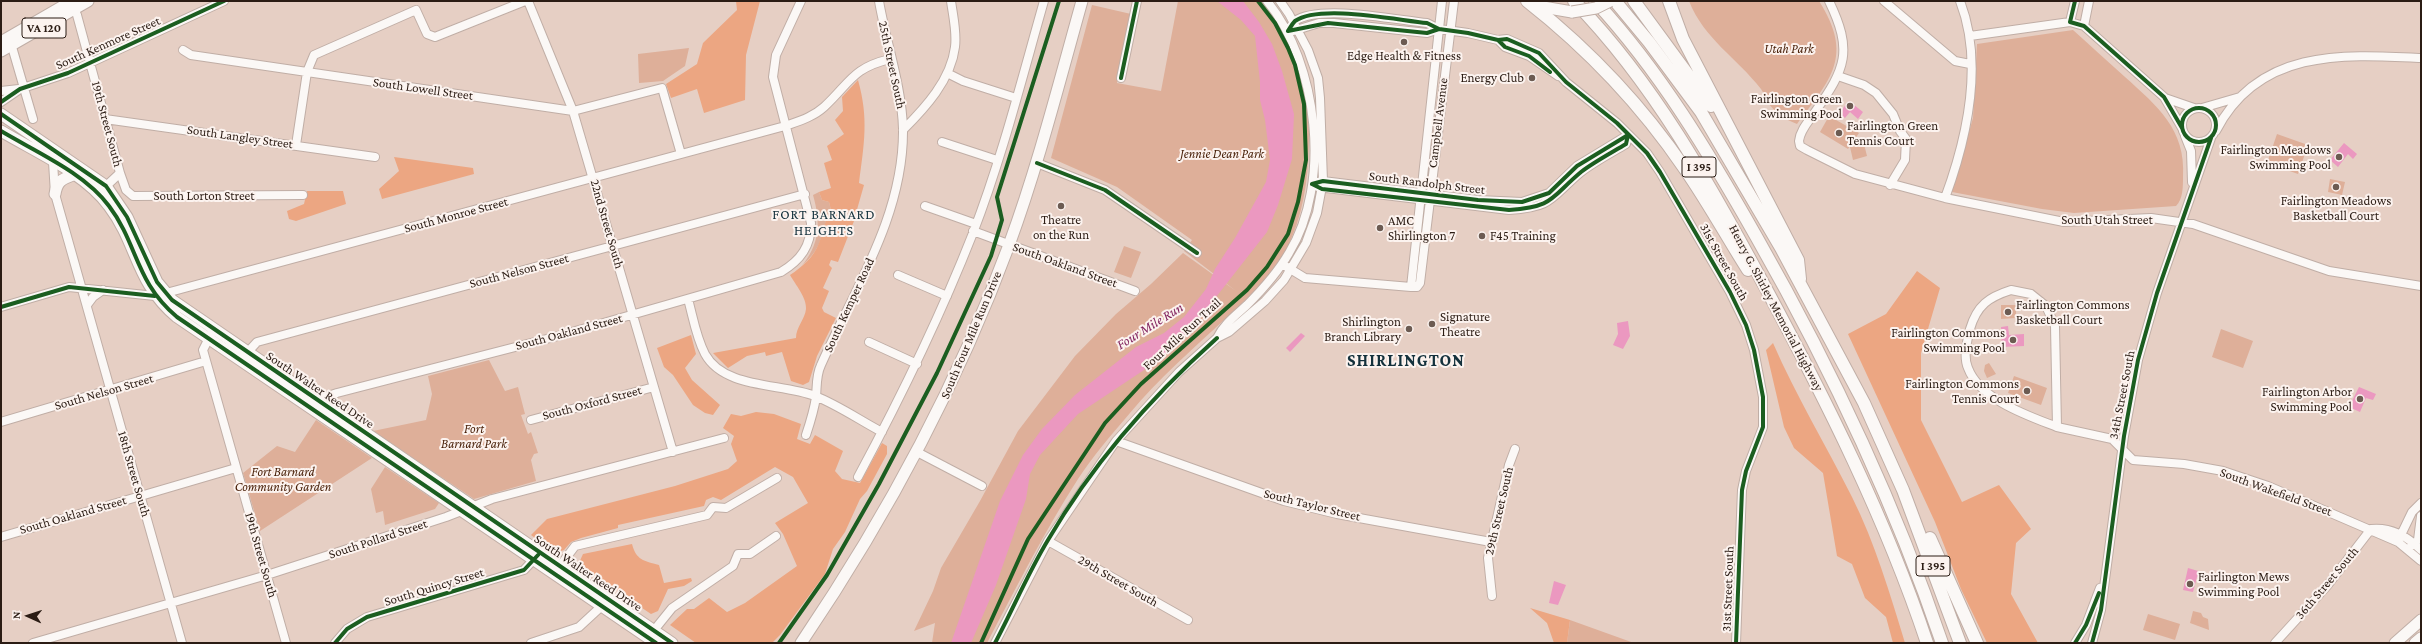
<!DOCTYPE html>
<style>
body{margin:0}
#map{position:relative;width:2422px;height:644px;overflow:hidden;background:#e6cfc4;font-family:"Crimson Pro",serif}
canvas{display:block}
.frame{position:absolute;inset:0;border:2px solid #2b1c14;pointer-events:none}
.north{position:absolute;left:8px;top:596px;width:40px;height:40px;-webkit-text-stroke:3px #fcf3ef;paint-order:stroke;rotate:273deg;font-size:11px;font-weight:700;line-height:16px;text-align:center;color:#2b1c14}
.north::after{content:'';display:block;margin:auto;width:14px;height:18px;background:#2b1c14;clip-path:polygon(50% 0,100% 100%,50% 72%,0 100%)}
</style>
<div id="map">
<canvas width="2422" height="644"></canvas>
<div class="frame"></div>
<div class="north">N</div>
</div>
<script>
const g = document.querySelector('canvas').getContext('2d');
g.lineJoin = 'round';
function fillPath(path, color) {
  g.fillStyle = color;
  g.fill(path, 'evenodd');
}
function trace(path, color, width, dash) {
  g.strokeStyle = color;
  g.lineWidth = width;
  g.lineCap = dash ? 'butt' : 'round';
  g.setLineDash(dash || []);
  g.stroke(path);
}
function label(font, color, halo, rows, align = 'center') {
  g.font = font + ' "Crimson Pro",serif';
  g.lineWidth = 4;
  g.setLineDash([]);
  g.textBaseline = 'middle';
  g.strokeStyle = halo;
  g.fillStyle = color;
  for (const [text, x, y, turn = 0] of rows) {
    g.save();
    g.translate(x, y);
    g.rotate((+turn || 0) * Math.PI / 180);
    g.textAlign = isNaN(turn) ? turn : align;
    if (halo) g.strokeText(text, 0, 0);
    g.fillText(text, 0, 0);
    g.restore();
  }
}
fillPath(new Path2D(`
 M1178,1H1262C1293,38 1307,83 1309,131C1309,168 1306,203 1292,237C1279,270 1251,295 1225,319C1193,349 1158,379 1130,413C1112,434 1093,456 1078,479C1044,532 1016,588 987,643H932L935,623L914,631L933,591L941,568L980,501L1018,431L1075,356L1116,314L1151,284L1183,253L1236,291L1184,251L1192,240L1117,187L1051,158L1092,5L1131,14L1117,83L1161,91Z
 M1689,1H1819C1854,56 1831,79 1797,124C1786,120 1776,113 1768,103C1765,99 1764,93 1761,89C1737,58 1704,39 1689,1Z
 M2073,30C2090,45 2107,61 2125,77C2157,106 2186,129 2183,177C2183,187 2183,199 2176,206L2074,213L2042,209L1952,192L1973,118L1977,44Z
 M689,48L685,66L663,81L639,83L638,54Z
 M1829,116L1859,133L1848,149L1820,132Z
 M2277,134L2308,145L2298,174L2267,163Z
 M1864,144L1867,156L1853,160L1850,147Z
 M2330,179L2345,182L2342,195L2328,192Z
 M819,192L822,200L829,202L831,210C824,221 824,232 819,244C815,253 808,260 801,267C820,244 821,223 813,195Z
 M1124,246L1141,252L1131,278L1114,272Z
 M2001,305H2016V318L2001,319Z
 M2221,329L2253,341L2243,368L2212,357Z
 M489,360L505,391L518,387L525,414L521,415L528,434L531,432L538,453L534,454L531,460L536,481L474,499L373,431L426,420L432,394L428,376Z
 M1989,363L1996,374L1987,378L1984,371L1985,365Z
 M2014,376L2047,388L2041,405L2008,393Z
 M316,420L372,458L260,531L243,473L277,446L295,452Z
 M385,467L439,503L435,509L385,525L383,511L376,513L371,489Z
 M2193,611L2201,613L2203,617L2208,619L2209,630L2190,623Z
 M2148,614L2180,624L2175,640L2143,630Z
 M1570,620L1634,643H1567Z`), '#deaf99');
fillPath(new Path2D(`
 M736,1H760L746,55L745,100L704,113L697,89L671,98L666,84L697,64L703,43L737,10Z
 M858,80C869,119 864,144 859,183L864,185L856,213L848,210L846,218L854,221L838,262L831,260L829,265L832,268L823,288L829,291L822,308L824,312L836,318L817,356L809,382L803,385L791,381L782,352L766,356L765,352L747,356L728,368L713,353L796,338C796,327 805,319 806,309C807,298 795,284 790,275C802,267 814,257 819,243C824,231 824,221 831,210L829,202L822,200L819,192L831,188L824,163L832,160L827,146L844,134L835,120L843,111L842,97Z
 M394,157L473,168L474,174L382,199L379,189L399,171Z
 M307,191H343L346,204L296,221L289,219L287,211L304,204Z
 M1917,271L1940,288L1921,353V420L1962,502L1999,485L2031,529L2016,543L2011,594L2038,643H1987L1961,589L1935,522L1848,334L1886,314Z
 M691,335L696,354L685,368L692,380L720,405L713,415L705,413L693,405L673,375L664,367L657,348Z
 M1773,343C1796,396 1826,445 1852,497C1875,543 1890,594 1905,643H1893L1886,617L1865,598L1852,564L1837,556L1823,473L1794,448L1784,427L1766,350Z
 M756,412L774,414L801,424L797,439L810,444L815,435L843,451L835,471L842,479L860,483L882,443L887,446V454L867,491L860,499L845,532L833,549L825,574L780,635L772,643H696L670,625L687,609H694L709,598L727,612L745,603L797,566L783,534L775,523L808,503L793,477L775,467L721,500L713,497L706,500L704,506L618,525V528L581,538L571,542L564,550L558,552L551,550L531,535L547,519L675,486L728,469L737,461L731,444L734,436L723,428L731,414L741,416Z
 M632,544C636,560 644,561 659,565L664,583L691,578L692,581L684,586L668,589L658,611L651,614L578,565L583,554Z
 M1530,608L1570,620L1567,643H1554L1547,623Z`), '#eca682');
fillPath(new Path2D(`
 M1217,1H1243L1259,22L1272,44L1282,71L1294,114L1292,159L1278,205L1267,232L1180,343L1150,366L1078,414L1040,455L1030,474L1026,499L996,585L971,643H951L1000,501L1023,455L1042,429L1075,395L1136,347L1164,333L1184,317L1206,289L1215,269L1235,238L1266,182L1270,160L1265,120L1260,100V82L1255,36L1241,20Z
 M1849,101L1863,112L1858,119L1850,112L1845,118L1839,113Z
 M2344,143L2357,154L2353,159L2348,154L2338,167L2330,160Z
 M1628,321L1630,336L1623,349L1613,345L1618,334L1617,323Z
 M2008,326L2009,335L2024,334V346L2002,347L2001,327Z
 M1301,333L1305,336L1290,352L1286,348Z
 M2359,387L2376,394L2373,400L2366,398L2360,412L2349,407Z
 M2188,568L2205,573L2204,579L2197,577L2193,592L2183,590Z
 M1554,581L1566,585L1558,605L1549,603Z`), '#eb98c0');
const minor = new Path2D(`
 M528,1L573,111L673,452
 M1829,1C1853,51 1846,68 1815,112C1809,121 1800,130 1799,141L1800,146L1807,150L1855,174L1945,198L2064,222L2151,218L2193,224L2329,271L2421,286
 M1884,1L1955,61L1970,64
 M72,5L77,15L120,173L103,189
 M2070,22L2075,1
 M2084,26L2089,1
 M1288,31C1290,28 1292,24 1295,21C1320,4 1396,20 1427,23L1439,29L1468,33L1498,40L1507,39L1539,53L1566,82L1617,123L1647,153L1660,172L1730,292L1746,325L1754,350L1763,397V427L1746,471L1742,490L1736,643
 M1293,31L1319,23H1334L1427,33L1439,29
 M1970,36L2070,22L2084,26L2164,97L2182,128
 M10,40L33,119
 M1498,40L1505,47L1529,56L1558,76
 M183,50L191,55L573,111L662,88L681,154
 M947,73L963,81L1016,98
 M1838,76L1864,85L1876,93L1893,114L1900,131L1906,139L1905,160L1890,185
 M1121,78L1137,1
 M1,91L19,89
 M2165,98L2194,108
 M1,102L20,89L68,73L224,1
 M2182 125a17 17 0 1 1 34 0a17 17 0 1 1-34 0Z
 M2202,108L2240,97
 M105,119L375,157
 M903,130C925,108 951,80 955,47C957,32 953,16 951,1
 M2216,131C2258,49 2342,54 2421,58
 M2185,136L2191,151L2192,182
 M942,142L997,160
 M296,145L307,72L314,55L416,10L427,34L435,37L525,1
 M55,157L53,162L55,194L182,643
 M1037,163L1105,190L1197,253
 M120,173L126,190L133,196L303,195
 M1318,182L1323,181L1478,200L1522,202L1549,193L1577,166L1628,135
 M1318,187L1509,210C1554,207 1550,198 1581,172C1594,162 1611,153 1626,144L1628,135
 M1945,198C1967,138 1984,63 1960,1
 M925,206L976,224
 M973,231L1135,291
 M1282,264L1305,278L1411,287H1417L1420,283L1454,1
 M898,275L947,296
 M1411,287L1442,1
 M2011,290L2031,294L2046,306L2055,326L2057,427C2029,416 1980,400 1968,368C1963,357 1967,341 1970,329C1977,305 1989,297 2011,290Z
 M688,299C693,317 696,337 705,354C724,389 781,383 815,396C838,405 861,421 882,432
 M87,305L93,297L103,290
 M1,307L69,287L155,296L785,126C799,121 813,117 824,107C850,83 852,68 890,59
 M211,334L203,350L286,643
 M1217,338C1224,324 1235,316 1247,305C1263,289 1278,272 1289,253C1332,183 1318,63 1267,1
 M869,342L917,364
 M245,355L257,342L805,194
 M318,407L325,397L337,393L558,336L781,272C801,260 811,246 811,223L773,77L776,55L801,1
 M531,420L654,387
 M1,422L206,361
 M2057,427L2112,439L2133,460L2184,464L2223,471L2268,486L2398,542L2421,561
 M806,435C810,423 814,411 816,397C817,386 816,375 821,365C854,290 904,215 903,129C902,87 886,42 879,1
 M1116,441L1284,501L1337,514L1491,542
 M917,452L982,486
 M858,477C901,397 940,317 973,233C1002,158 1022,78 1044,1
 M1,537L236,468
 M2399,539L2412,512L2421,503
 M1048,541L1188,620
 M2411,546L2418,540L2421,516
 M557,570L575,546L707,515L713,507L726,508L777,478
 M1492,596L1488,558L1509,465L1515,449
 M651,634L672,608L733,566L738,554H750L776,536
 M33,643L267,575L446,517L492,499L724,438
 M335,643L347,629L367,617L524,570L537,556
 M531,643L579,627L605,603
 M995,643L1048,541L1116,441L1179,372L1217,338L1229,332L1265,301L1284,280L1306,243L1317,213L1323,181L1320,98L1318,78L1308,50L1289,14L1280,1
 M2075,643L2086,625L2100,588
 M2092,643L2101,610L2124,436L2138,360L2157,293L2211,138
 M2275,643L2327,586L2371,529C2390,527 2407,536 2421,550`);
const major = new Path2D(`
 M1531,1L1543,7L1572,12
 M1,42L72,1
 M1,51L88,1
 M1,114L106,186L127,217L157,282L172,300L672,643
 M1,131C36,152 85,173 109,206C138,244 135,282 177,317L656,643
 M55,194C57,181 62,179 73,175
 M801,643C885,519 957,386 1009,245C1038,166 1059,83 1082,1
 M2395,643L2421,620
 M2415,643L2421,638`);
const highway = new Path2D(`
 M1527,1C1587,48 1642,106 1685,169C1708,202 1727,237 1748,270
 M1574,1C1654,83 1709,183 1763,283C1826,400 1885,517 1927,643
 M1595,1C1660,71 1710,155 1757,238C1831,368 1894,501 1942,643
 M1615,1L1649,42L1701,112L1781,248L1864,403L1903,490L1960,643
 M1634,1L1711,106
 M1669,1L1683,39L1798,260L1800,279
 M1930,538L1977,643`);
trace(minor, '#c0aea6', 10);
trace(major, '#c0aea6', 13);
trace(highway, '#c0aea6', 14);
trace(minor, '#fbf8f6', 8);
trace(major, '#fbf8f6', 11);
trace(highway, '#fbf8f6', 12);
const majorBridge = new Path2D(`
 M1572,12L1596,8L1610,1`);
trace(majorBridge, '#c0aea6', 13, []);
trace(majorBridge, '#fbf8f6', 11);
trace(new Path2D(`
 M2075,1L2070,22L2084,26L2164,97L2182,128
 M1288,31C1290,28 1292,24 1295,21C1320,4 1396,20 1427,23L1439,29L1468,33L1498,40L1507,39L1539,53L1566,82L1617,123L1647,153L1660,172L1730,292L1746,325L1754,350L1763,397V427L1746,471L1742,490L1736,643
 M1288,31L1328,23L1427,33L1439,29
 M1498,40L1505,47L1529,56L1550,72
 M1121,78L1137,1
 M1,102L20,89L68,73L224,1
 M2182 125a17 17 0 1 1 34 0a17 17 0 1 1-34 0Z
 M1,114L106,186L127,217L157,282L172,300L672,643
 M1,131C36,152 85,173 109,206C138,244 135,282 177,317L656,643
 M1037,163L1105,190L1197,253
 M1312,184L1322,189L1509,210C1554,207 1550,198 1581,172C1594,162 1611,153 1626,144L1628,135
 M1312,184L1323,181L1478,200L1522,202L1549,193L1577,166L1628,135
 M1,307L69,287L155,296
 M335,643L347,629L367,617L524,570L538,555
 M779,643L827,575L879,484L937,373L991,256L1002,220L997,197L1059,1
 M981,643L1028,539L1105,423L1141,384L1247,290L1267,267L1288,234L1298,202L1306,160L1304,104L1295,65L1288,48L1275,23L1258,1
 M995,643C1013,609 1028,573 1048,540C1093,463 1150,398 1217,338
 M2075,643L2086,625L2099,593
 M2092,643L2101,610L2124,436L2138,360L2157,293L2211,138`), '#1b5e20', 4);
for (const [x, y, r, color] of [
 [1404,42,4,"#6c5b52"],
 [1532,78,4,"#6c5b52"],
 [1850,106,4,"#6c5b52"],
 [1839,133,4,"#6c5b52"],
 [2339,157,4,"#6c5b52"],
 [2336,187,4,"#6c5b52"],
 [1061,206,4,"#6c5b52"],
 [1380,228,4,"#6c5b52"],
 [1482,236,4,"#6c5b52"],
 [2008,312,4,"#6c5b52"],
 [1432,324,4,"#6c5b52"],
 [1409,329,4,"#6c5b52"],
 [2013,340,4,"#6c5b52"],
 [2027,391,4,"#6c5b52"],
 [2360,399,4,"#6c5b52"],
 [2190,584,4,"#6c5b52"]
]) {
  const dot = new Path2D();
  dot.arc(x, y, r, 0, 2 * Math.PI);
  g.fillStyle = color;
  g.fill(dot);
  trace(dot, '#fcf3ef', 1.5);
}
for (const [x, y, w] of [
 [44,28,44],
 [1699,167,34],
 [1933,566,34]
]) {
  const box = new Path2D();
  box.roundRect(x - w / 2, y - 10, w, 20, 3);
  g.fillStyle = '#fcf3ef';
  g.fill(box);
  trace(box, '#2b1c14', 1);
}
label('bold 12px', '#2b1c14', null, [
 ["VA 120",44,28],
 ["I 395",1699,167],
 ["I 395",1933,566]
]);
label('13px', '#2b1c14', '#fcf3ef', [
 ["South Kenmore Street",108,43,-24],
 ["25th Street South",892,65,78],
 ["South Lowell Street",423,89,8],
 ["Campbell Avenue",1438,123,-83],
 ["19th Street South",107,124,75],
 ["South Langley Street",240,137,8],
 ["South Randolph Street",1427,183,7],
 ["South Lorton Street",204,196],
 ["South Monroe Street",456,215,-15],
 ["South Utah Street",2107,220],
 ["22nd Street South",607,224,74],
 ["31st Street South",1724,262,61],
 ["South Oakland Street",1065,265,20],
 ["South Nelson Street",519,271,-15],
 ["South Kemper Road",849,305,-65],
 ["Henry G. Shirley Memorial Highway",1776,308,62],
 ["South Oakland Street",569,332,-15],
 ["Four Mile Run Trail",1182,334,-42],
 ["South Four Mile Run Drive",971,335,-67],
 ["South Walter Reed Drive",320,390,34],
 ["South Nelson Street",104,392,-16],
 ["34th Street South",2122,395,-79],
 ["South Oxford Street",592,403,-15],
 ["18th Street South",134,474,74],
 ["South Wakefield Street",2276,492,20],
 ["South Taylor Street",1312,505,14],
 ["29th Street South",1499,511,-77],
 ["South Oakland Street",73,515,-16],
 ["South Pollard Street",378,539,-18],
 ["19th Street South",261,555,74],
 ["South Walter Reed Drive",588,573,34],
 ["29th Street South",1118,581,30],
 ["36th Street South",2327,583,-50],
 ["South Quincy Street",434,587,-17],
 ["31st Street South",1728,589,-88]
]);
label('italic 13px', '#471e06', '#fcf3ef', [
 ["Utah Park",1789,49],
 ["Jennie Dean Park",1222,154],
 ["Fort",474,429],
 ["Barnard Park",474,444],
 ["Fort Barnard",283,472],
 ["Community Garden",283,487]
]);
label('13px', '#2b1c14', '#fcf3ef', [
 ["Edge Health & Fitness",1404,56,"center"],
 ["Energy Club",1524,78],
 ["Fairlington Green",1842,99],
 ["Swimming Pool",1842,114],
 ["Fairlington Green",1847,126,"left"],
 ["Tennis Court",1847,141,"left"],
 ["Fairlington Meadows",2331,150],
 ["Swimming Pool",2331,165],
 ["Fairlington Meadows",2336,201,"center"],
 ["Basketball Court",2336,216,"center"],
 ["Theatre",1061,220,"center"],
 ["on the Run",1061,235,"center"],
 ["AMC",1388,221,"left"],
 ["Shirlington 7",1388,236,"left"],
 ["F45 Training",1490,236,"left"],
 ["Fairlington Commons",2016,305,"left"],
 ["Basketball Court",2016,320,"left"],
 ["Signature",1440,317,"left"],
 ["Theatre",1440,332,"left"],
 ["Shirlington",1401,322],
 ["Branch Library",1401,337],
 ["Fairlington Commons",2005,333],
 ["Swimming Pool",2005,348],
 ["Fairlington Commons",2019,384],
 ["Tennis Court",2019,399],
 ["Fairlington Arbor",2352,392],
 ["Swimming Pool",2352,407],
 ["Fairlington Mews",2198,577,"left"],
 ["Swimming Pool",2198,592,"left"]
], 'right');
g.letterSpacing = '1px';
label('14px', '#14313c', '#fcf3ef', [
 ["FORT BARNARD",824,215],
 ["HEIGHTS",824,231]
]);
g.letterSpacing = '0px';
label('italic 14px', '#7f1f5c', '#fcf3ef', [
 ["Four Mile Run",1150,326,-32]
]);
g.letterSpacing = '1px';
label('bold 17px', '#14313c', '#fcf3ef', [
 ["SHIRLINGTON",1406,361]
]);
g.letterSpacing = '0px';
</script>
